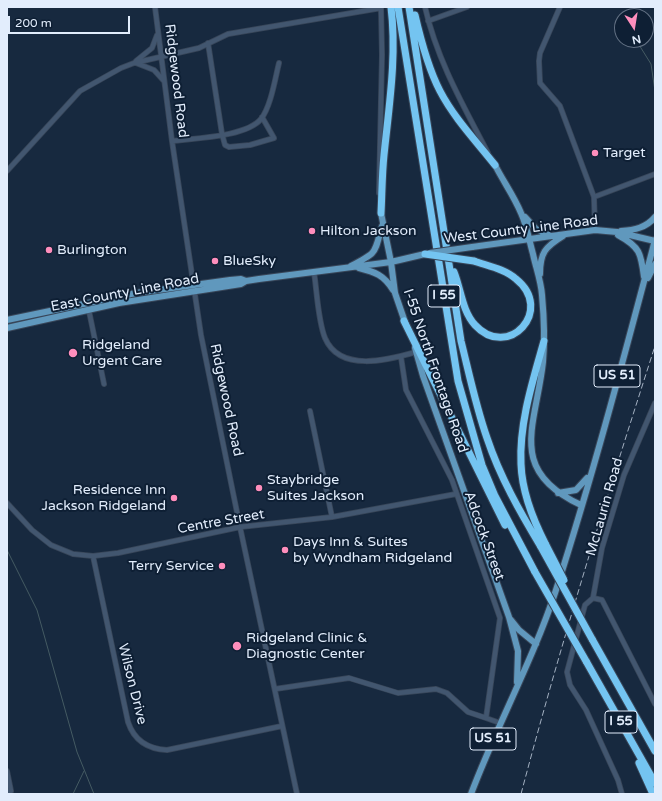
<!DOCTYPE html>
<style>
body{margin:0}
#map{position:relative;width:662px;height:801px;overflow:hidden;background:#17293f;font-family:"Varela Round",sans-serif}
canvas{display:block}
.frame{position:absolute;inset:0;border:8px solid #e2edfc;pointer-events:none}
.north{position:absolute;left:614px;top:8px;width:40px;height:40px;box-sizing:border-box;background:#0e1f34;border:1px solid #637184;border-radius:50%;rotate:168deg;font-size:11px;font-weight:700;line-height:16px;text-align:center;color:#e2edfc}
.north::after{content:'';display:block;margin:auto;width:14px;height:18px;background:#fe8ebc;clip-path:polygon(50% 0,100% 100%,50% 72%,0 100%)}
.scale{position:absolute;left:8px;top:16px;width:122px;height:18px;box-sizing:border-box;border:2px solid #e2edfc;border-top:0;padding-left:5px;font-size:12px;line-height:14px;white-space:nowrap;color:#e2edfc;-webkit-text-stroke:3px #0e1f34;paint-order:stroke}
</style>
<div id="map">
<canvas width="662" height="801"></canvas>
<div class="frame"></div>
<div class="north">N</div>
<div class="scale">200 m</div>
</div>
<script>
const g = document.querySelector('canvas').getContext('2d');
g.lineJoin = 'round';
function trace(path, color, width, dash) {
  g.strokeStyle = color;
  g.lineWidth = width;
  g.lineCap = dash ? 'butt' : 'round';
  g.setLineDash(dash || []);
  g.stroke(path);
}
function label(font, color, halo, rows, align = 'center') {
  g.font = font + ' "Varela Round",sans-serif';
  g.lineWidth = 4;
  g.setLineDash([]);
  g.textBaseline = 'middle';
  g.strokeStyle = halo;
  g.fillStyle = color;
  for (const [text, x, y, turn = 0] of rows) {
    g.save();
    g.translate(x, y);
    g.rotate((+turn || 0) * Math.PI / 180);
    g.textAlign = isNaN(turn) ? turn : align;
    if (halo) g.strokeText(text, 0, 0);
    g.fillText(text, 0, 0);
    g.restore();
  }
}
trace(new Path2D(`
 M634,7L635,16
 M636,40L651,64L655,91
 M7,550L37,610L77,752L94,794
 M73,794L84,771`), '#455b63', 1);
const minor = new Path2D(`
 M155,7L172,141L201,335L240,527L297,794
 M425,7C437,60 463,105 488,153
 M560,7L540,53L539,61L540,83L560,106L594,197L655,174
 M428,21L467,7
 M208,43L222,134L225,145L229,147L250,145L274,138L262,117
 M136,61L152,48L157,35
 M136,63L154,70L164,81
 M172,141C195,138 246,137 261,119C271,106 275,79 279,63
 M7,171L80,91L121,68L134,63L199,48L228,34L381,8
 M379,193L382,55L381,7
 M594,197L595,230
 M314,272C317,292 318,321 325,338C340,373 388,360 416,352
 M89,311L104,384
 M401,357L406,390L452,480L500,618L486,718L500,723
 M310,411L332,517
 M7,503L32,530L51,545L73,554L93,556L118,553L240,527L332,517L456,494
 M93,556L128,722C134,740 148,749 167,750L282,726
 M593,598L602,548L624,475L655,403
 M275,689L349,678L398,693L436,689L447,693L468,712L486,718
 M7,771L11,791H7
 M622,794L618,780L586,710L570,685L567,672L585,605L593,598L602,600L655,704`);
const major = new Path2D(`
 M495,165C503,181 514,196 521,213C527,226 529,240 533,254C536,268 541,281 542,295C544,317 545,340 543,362C536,426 506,470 581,505
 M381,213L391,262L395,293L406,325
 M525,217L536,229L549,235
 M621,231C634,230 646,228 655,217
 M618,235C640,247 641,253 644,277
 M472,247L595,230L617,232L655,241
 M351,266C378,252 374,254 382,226
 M359,268C375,272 384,275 393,290
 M540,274C540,253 545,247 563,236
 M648,278L655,264
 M7,320L136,293L230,280L241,279L246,281
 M7,328L119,303L241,284L246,281L259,279L391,262L425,254
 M415,348L423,376L509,617L518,651L517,682
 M558,493L576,490L587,478
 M511,620L519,630L536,644
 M471,794C497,725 533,660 556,590C593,475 624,357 655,240`);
const highway = new Path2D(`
 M398,7L458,381L482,465L495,496L535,572
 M409,7L461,341C469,373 476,407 487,438C500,477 520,512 541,547
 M415,15C421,41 428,68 440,91C454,118 476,141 495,165
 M381,213C382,194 382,174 384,155C389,106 397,56 391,7
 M454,272C461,289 462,311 475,325C508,361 555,310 516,279C505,269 488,266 474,261
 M404,321L505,525
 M544,341C533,380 519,423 521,464C522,492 533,520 546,545
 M592,639L655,751
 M586,661L655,783
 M639,763L653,794`);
trace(minor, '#384659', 6);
trace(major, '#384659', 8);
trace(highway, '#384659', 9);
trace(minor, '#42566f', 4.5);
trace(major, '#6098bd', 6);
trace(highway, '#74c4f1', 7);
trace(new Path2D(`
 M521,794C561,643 607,495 655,346`), '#a4b1c2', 1, [6, 3]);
const majorBridge = new Path2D(`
 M430,253L472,247`);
const highwayBridge = new Path2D(`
 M425,254L474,261
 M546,545L564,580
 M541,547L592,639
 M535,572L586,661`);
trace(majorBridge, '#384659', 8, []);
trace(highwayBridge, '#384659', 9, []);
trace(majorBridge, '#6098bd', 6);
trace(highwayBridge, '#74c4f1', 7);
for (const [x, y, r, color] of [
 [595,153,4,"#fe8ebc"],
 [312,231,4,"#fe8ebc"],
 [49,250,4,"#fe8ebc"],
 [215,261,4,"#fe8ebc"],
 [73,353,5,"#fe8ebc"],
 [259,488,4,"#fe8ebc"],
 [174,498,4,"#fe8ebc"],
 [285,550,4,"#fe8ebc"],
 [222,566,4,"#fe8ebc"],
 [237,646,5,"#fe8ebc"]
]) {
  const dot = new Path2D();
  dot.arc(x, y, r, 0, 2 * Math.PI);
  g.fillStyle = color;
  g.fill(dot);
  trace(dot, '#0e1f34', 1.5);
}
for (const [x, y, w] of [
 [444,296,32],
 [617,376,46],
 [621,722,32],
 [493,739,46]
]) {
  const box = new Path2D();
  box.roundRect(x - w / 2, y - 11, w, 22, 3);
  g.fillStyle = '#0e1f34';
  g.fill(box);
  trace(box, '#e2edfc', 1);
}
label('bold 13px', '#e2edfc', null, [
 ["I 55",444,296],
 ["US 51",617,376],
 ["I 55",621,722],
 ["US 51",493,739]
]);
label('14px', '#e2edfc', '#0e1f34', [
 ["Ridgewood Road",176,81,83],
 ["West County Line Road",521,230,-7],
 ["East County Line Road",125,293,-11],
 ["I-55 North Frontage Road",435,371,71],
 ["Ridgewood Road",226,400,78],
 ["McLaurin Road",605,507,-74],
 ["Centre Street",221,522,-10],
 ["Adcock Street",484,536,70],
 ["Wilson Drive",132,684,76]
]);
label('14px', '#e2edfc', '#0e1f34', [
 ["Target",603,153],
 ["Hilton Jackson",320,231],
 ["Burlington",57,250],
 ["BlueSky",223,261],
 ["Ridgeland",82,345],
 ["Urgent Care",82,361],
 ["Staybridge",267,480],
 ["Suites Jackson",267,496],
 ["Residence Inn",166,490,"right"],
 ["Jackson Ridgeland",166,506,"right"],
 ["Days Inn & Suites",293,542],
 ["by Wyndham Ridgeland",293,558],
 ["Terry Service",214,566,"right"],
 ["Ridgeland Clinic &",246,638],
 ["Diagnostic Center",246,654]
], 'left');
</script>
